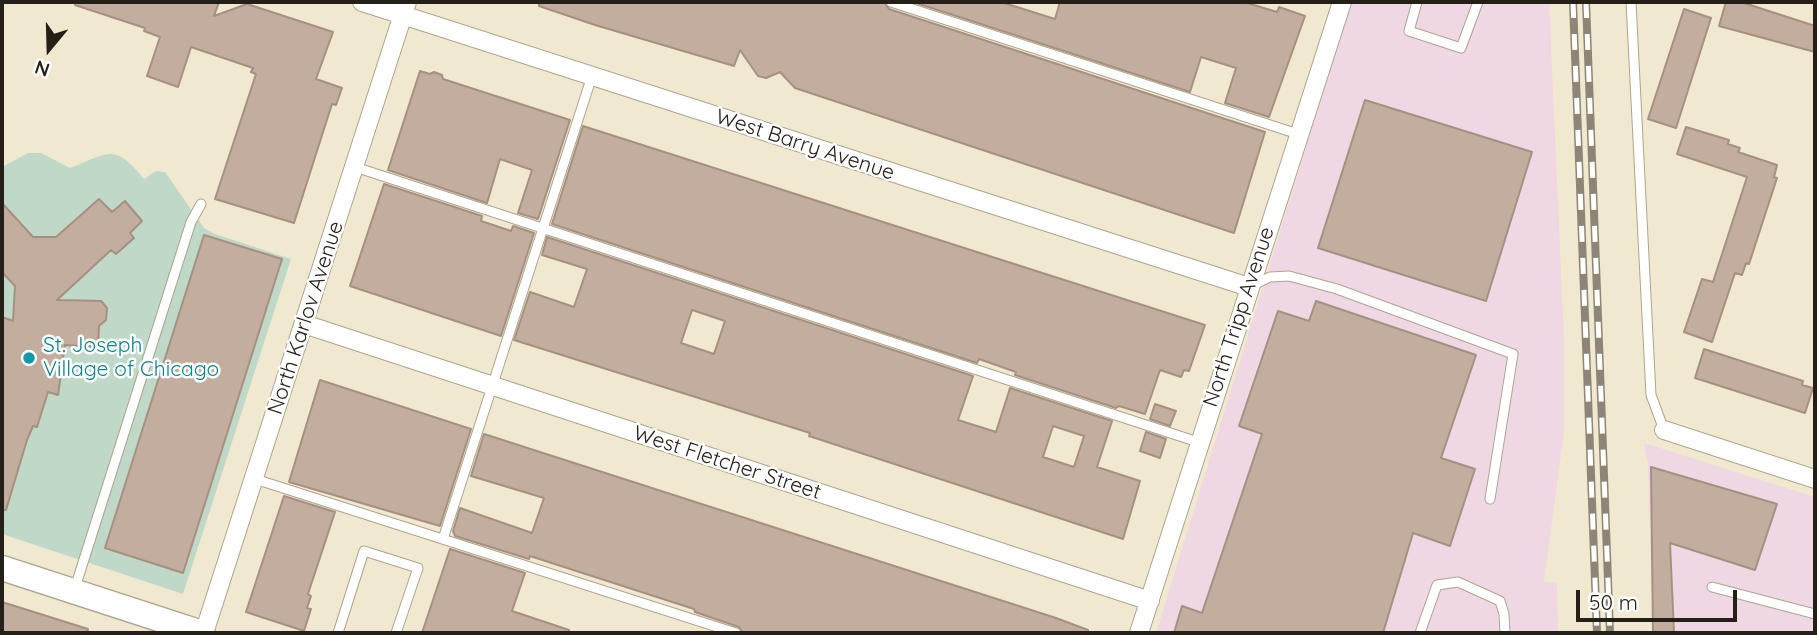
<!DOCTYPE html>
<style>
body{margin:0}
#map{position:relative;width:1817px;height:635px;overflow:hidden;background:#f1e8d0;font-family:Quicksand,sans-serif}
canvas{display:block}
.frame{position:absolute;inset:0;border:4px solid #242018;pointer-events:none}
.north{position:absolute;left:14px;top:14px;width:70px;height:70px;-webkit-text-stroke:5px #fff;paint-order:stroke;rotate:199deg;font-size:19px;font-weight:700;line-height:28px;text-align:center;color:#242018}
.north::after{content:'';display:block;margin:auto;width:24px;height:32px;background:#242018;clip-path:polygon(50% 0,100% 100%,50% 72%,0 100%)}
.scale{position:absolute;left:1576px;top:590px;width:161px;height:32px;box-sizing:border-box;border:4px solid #242018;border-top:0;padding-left:9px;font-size:21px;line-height:24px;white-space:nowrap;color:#242018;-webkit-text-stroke:5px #fff;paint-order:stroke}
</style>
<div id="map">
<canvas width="1817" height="635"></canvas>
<div class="frame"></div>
<div class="north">N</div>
<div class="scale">50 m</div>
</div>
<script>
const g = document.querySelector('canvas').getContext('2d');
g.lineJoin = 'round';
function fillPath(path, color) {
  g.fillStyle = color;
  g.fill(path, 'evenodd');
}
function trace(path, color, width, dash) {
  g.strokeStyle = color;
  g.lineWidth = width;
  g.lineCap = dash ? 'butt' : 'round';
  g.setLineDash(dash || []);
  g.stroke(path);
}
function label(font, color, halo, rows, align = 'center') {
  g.font = font + ' Quicksand,sans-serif';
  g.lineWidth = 5;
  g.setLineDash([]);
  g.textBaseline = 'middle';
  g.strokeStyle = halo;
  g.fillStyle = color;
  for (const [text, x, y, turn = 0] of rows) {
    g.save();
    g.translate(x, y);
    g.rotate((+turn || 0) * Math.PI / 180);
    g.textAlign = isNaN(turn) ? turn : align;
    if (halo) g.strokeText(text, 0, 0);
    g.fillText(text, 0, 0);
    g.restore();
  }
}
fillPath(new Path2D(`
 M1351,2H1549L1564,340V431L1544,582L1557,583L1558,633H1156Z
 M1644,443L1815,497V633H1653L1648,464Z`), '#efd7e3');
fillPath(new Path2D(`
 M28,153H41L70,168C109,153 114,142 144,179L156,171L165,172L204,228L215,234L291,259L183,594L2,534V167Z`), '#c0d8c7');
const building = new Path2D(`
 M76,2H219L214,16L247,4L333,32L316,79L342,88L336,105L332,104L294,223L215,199L256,74L251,72L253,68L191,47L178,87L147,76L160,37L144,31L145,28L75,5Z
 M539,2H884L889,9L1265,132L1234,233L795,88L780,72L766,78L758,76L740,50L734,66L595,25L539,6Z
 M913,2H1001L1055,19L1060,2H1244L1277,12L1279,7L1305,16L1269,117L1225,103L1236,68L1201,57L1190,92Z
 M1726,2H1741L1815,26V52L1719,26Z
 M1684,9L1711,18L1676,128L1648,119Z
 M420,71L430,74L434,72L442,75L443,79L570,120L538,219L518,213L532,170L500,159L487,203L388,170Z
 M1365,100L1532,152L1486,301L1318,248Z
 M583,126L1205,325L1189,371L1184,370L1181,377L1160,370L1145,414L1119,406L1116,408L1015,375L1016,372L979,359L977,363L552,224Z
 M1686,127L1729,140L1728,144L1740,148L1738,152L1777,165L1774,177L1777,178L1749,264L1746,263L1742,275L1735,273L1712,342L1684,332L1702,279L1713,282L1747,177L1677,154Z
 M384,184L482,216L481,221L511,231L513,226L534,233L501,336L350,286Z
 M99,199L112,212L125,201L142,221L130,233L134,238L116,254L111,250L57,300L101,301L107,308L106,320L99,326L98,347L65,345L58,395L48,392L37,427L33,426L27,440L6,510H2V317L13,321L15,286L2,272V203L33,237H56Z
 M204,235L282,259L183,573L105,548Z
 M547,237L973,376L958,420L996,432L1010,388L1112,421L1097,467L1140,481L1123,539L809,436L810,433L514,340L530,292L574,307L587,269L542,255ZM692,310L725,321L714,354L681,343ZM1053,426L1084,436L1074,467L1043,457Z
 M1316,301L1476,355L1441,458L1475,469L1450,546L1413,533L1383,633H1174L1182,606L1202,613L1262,434L1239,426L1278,311L1309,321Z
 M1704,349L1803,381L1802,385L1813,388L1805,413L1695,378Z
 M320,380L471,429L440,526L289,482Z
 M1155,404L1176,411L1170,426L1150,419Z
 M1146,432L1166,439L1160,458L1140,451Z
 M484,434L1056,618L1088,630V633H743L739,627L695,612L694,609L530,556L529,559L455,536L453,531L460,508L532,533L544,498L471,476Z
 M1651,467L1777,504L1755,570L1670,543L1674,633H1653Z
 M284,496L335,512L308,594L311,596L307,608L311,609L304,631L246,612Z
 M450,549L525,573L512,611L569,630V633H422Z
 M2,602L88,629L87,633H2Z`);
fillPath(building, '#c3ad9e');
trace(building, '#a59081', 2);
const service = new Path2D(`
 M891,2L1298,134
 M1417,2L1409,31L1461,48L1478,2
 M1631,2L1651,395L1664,430
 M355,167L1198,442
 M1253,285L1270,277L1289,276L1337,289L1513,354L1490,499
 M255,479L736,633
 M443,539L592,76
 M1712,587L1815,614
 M74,591L191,222L201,204
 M338,633L364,551L418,568L396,633
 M1420,633L1437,585L1458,582L1500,601L1504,614L1505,633`);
const minor = new Path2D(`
 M362,2L1249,287
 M304,324L1150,601
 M1664,430L1815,479
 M204,633L407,2
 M1139,633L1342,2`);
const secondary = new Path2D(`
 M2,568L202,633`);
trace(service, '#ada58e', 11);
trace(minor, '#ada58e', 20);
trace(secondary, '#ada58e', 27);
trace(service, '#fff', 9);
trace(minor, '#fff', 18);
trace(secondary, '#fff', 24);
const rail = new Path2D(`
 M1573,2L1597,633
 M1586,2L1610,633`);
trace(rail, '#8d8676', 8);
trace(rail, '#fff', 5, [16]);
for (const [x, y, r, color] of [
 [29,358,7,"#0f9aa8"]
]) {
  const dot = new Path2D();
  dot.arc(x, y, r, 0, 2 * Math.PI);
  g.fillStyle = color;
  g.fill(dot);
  trace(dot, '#fff', 2.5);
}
label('21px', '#242018', '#fff', [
 ["West Barry Avenue",805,145,18],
 ["North Tripp Avenue",1239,317,-72],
 ["North Karlov Avenue",306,318,-72],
 ["West Fletcher Street",727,463,18]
]);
label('21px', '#0d838f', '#fff', [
 ["St. Joseph",43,346],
 ["Village of Chicago",43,370]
], 'left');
</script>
